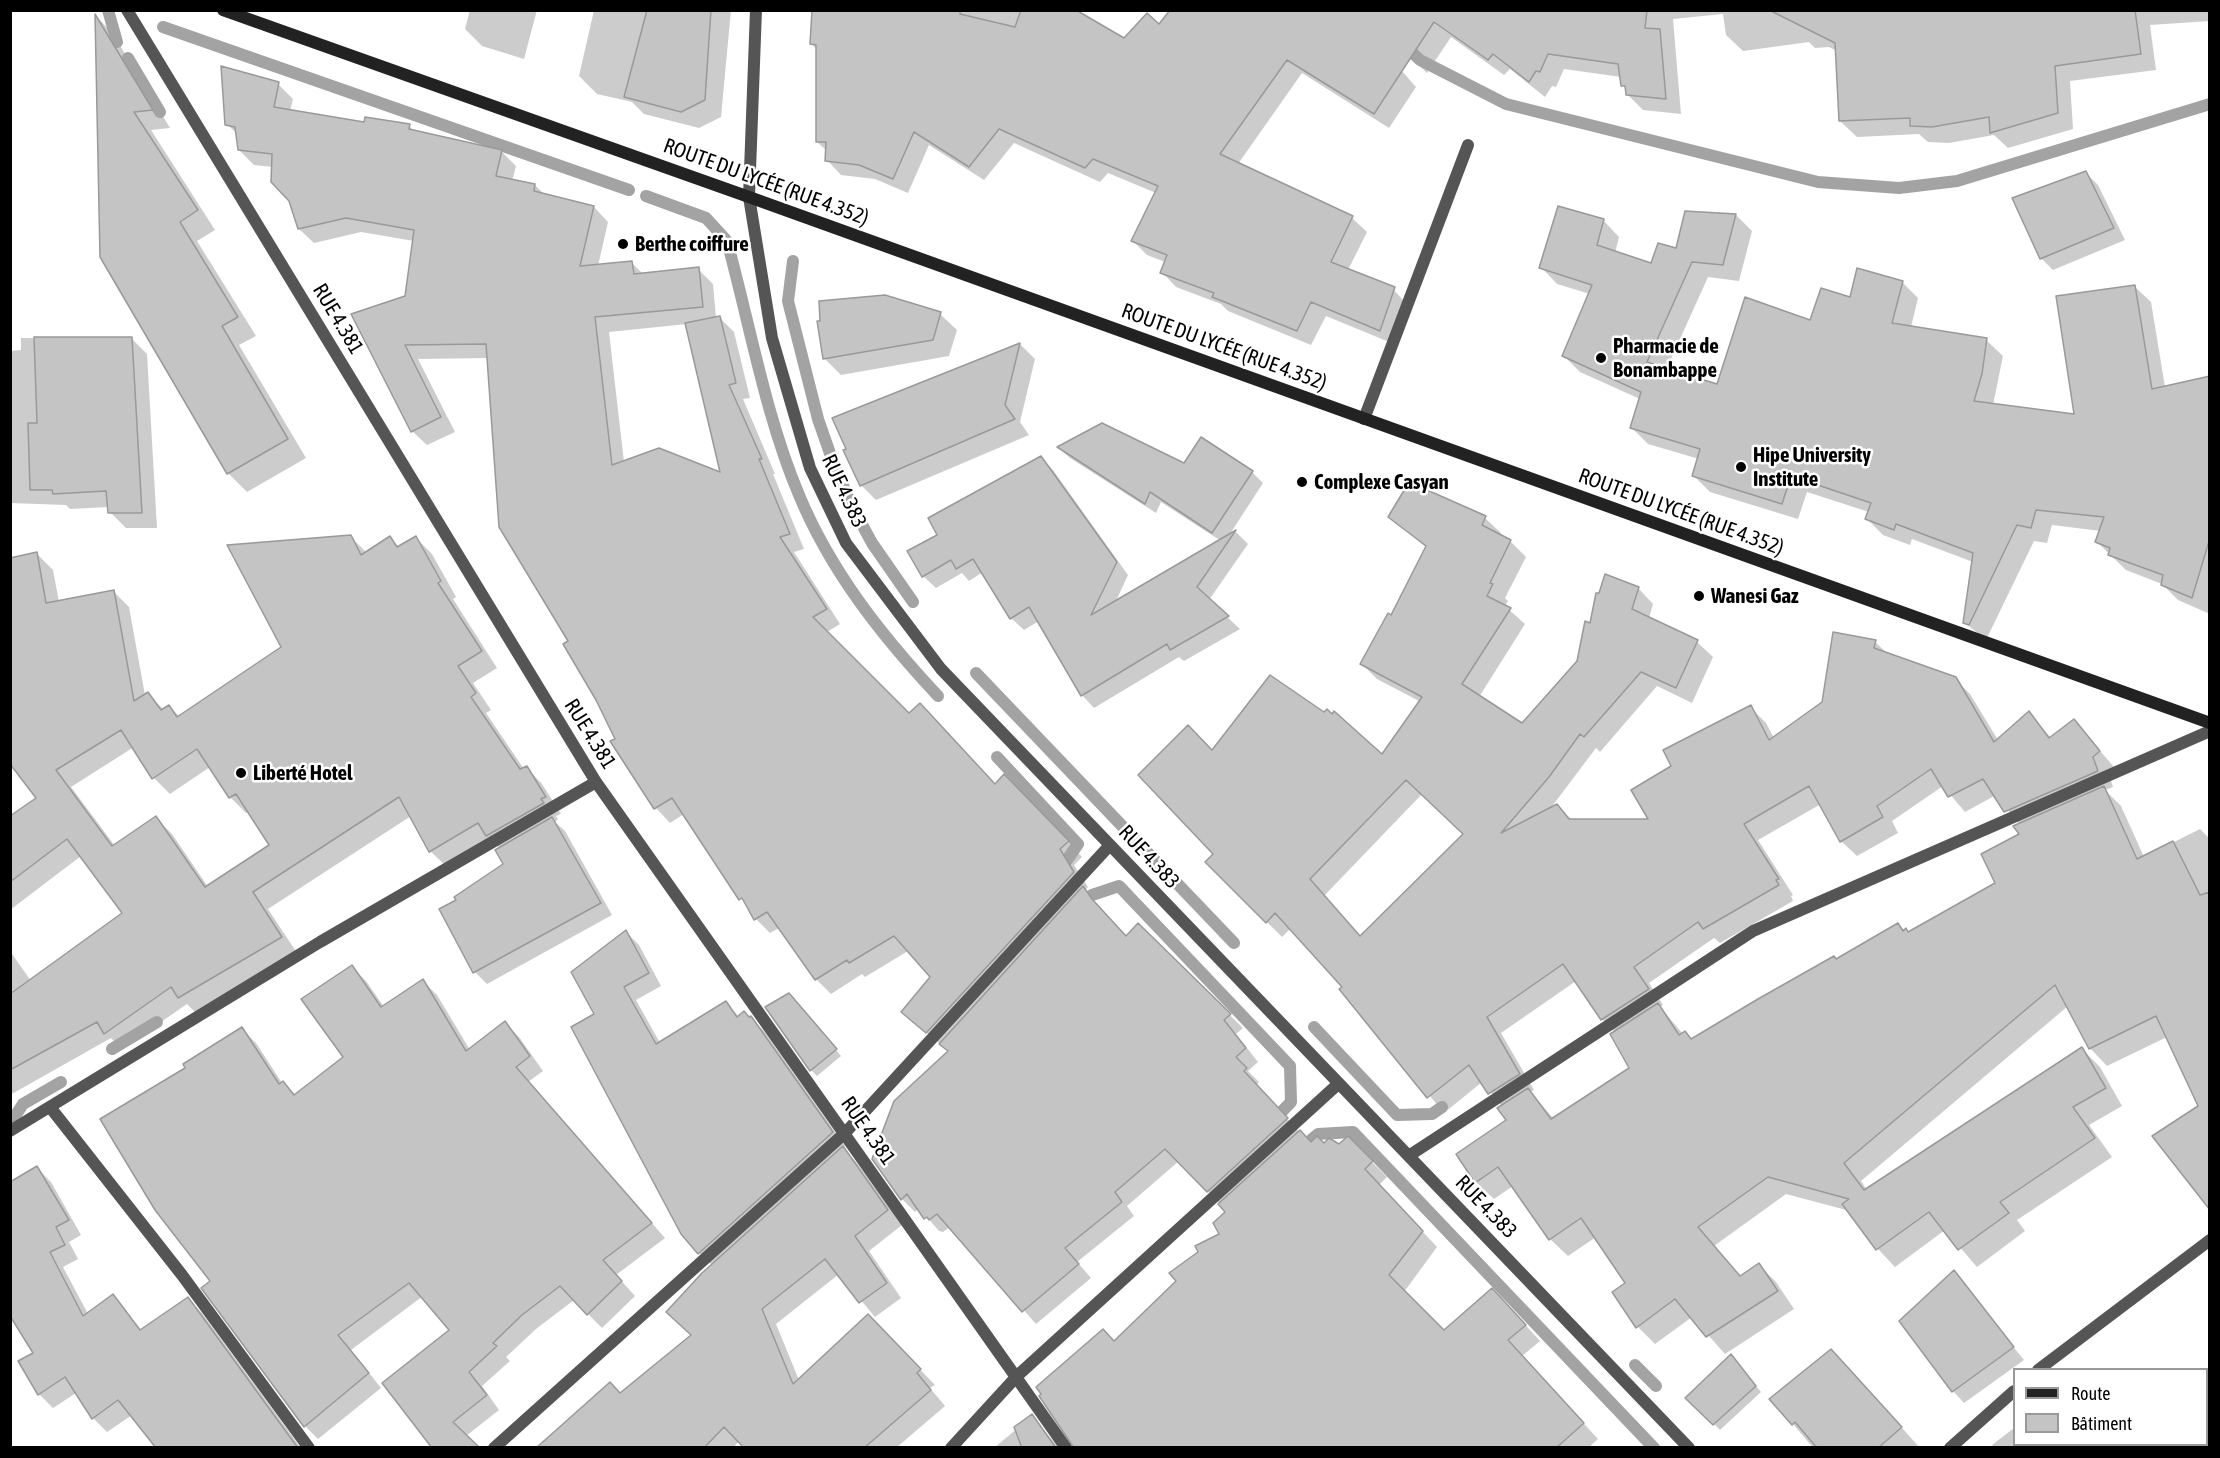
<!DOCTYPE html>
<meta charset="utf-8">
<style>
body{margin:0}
#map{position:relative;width:2220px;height:1458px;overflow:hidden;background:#fff;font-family:"Asap Condensed",sans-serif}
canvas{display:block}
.frame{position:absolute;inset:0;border:12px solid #000;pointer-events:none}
.legend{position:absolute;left:2013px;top:1368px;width:195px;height:78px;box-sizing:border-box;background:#fff;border:2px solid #999;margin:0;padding:8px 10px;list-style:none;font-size:18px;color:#000}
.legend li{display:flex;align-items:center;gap:12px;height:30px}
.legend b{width:30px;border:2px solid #999}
</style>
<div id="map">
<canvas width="2220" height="1458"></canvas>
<div class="frame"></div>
<ul class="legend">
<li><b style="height:8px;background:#222"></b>Route</li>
<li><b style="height:16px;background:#c4c4c4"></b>Bâtiment</li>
</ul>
</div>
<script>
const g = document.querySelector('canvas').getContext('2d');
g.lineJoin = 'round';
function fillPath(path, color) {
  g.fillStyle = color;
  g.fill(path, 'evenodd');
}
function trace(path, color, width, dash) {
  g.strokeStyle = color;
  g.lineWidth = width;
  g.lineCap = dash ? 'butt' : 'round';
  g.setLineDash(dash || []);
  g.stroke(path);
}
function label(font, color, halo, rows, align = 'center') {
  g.font = font + ' "Asap Condensed",sans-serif';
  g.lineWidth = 5;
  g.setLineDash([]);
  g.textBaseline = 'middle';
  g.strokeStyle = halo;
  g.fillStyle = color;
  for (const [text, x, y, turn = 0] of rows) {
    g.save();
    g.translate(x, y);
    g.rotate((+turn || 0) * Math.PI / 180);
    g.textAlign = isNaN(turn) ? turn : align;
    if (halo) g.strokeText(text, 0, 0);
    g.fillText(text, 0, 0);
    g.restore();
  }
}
fillPath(new Path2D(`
 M470,10H537L524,59L482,46L465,29Z
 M594,10H731L721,117L699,128L644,114L632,102L597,94L579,76Z
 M952,10H1078V13L1124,40L1160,26L1348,10L1416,87L1389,128L1302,73L1238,164L1352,218L1367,232L1348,270L1391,287L1405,302L1394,344L1326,316L1311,345L1228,311L1221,304L1176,287L1162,272L1165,262L1147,255L1133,241L1156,193L1108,173L1100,182L1014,143L984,180L929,145L908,193L875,179L841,175L827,160V151L817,142V50L812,44Z
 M1391,10H2210V21L2150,25L2156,70L2070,81L2073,129L2008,148L1994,135L1949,143L1928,142L1919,134L1857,137L1840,121L1837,51L1829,47L1815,48L1809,42L1743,51L1726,35L1723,14L1673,19L1681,114L1643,110L1627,94L1621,77L1564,69L1556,87L1552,86L1545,97L1510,69L1504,75L1451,37L1427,73L1411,58Z
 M97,17L113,34L170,128L151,130L215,230L197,241L256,336L239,345L306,458L247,492L228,473Z
 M278,84L293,99L290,111L366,124L409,126L415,132L501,151L516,166L512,181L535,185L545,195L594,207L608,222L598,266L632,263L643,274L698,269L713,284L716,318L719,317L734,332L750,398L743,399L775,474H773L804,549L794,552L840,624L827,632L909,715L995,785L1019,791L1082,857L1074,865L1088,887L1085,890L1126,938L1138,925L1243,1028L1236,1034L1258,1062L1248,1071L1259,1082L1256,1086L1311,1144L1339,1146L1348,1138L1387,1177L1379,1185L1437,1247L1404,1292L1444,1332L1507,1305L1540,1341L1522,1356L1598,1439L1588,1448H1074L1115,1343L1221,1235L1227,1212L1179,1161L1127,1206L1134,1216L1077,1262L1091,1278L1036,1324L950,1227L943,1232L939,1231L919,1208L915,1212L902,1199L949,1052L903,1012L932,977L908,951L865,977L862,974L831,994L816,979L779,928L770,933L756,919L684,814L670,823L656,808L612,742L617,739L570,641L489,358L418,359L455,432L427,445L412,431L354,315L406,297L414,241L361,232L314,243L299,229L290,200L273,167L254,165L239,150L238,135L227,124ZM687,324L722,475L624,462L609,332Z
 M2086,173L2098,185L2125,240L2053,270L2041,258Z
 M1687,213L1736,215L1752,231L1739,281L1708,277L1666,370L1718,386L1811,322L1851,299L1902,282L1918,298L1911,327L1986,340L2003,356L1993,405L2076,415L2134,286L2151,302L2165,387L2210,377V614L2178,600L2162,584L2126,570L2096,541L2101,531L2052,525L2047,543L2034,541L1986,640L1964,622L1973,562L1912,539L1910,545L1883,535L1867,519L1869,512L1807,492L1798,519L1710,492L1694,476L1699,459L1648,444L1632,428L1640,399L1580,372L1564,356L1590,294L1557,284L1541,267L1603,220L1619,237L1615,253L1651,265L1677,250Z
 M940,314L957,330L949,356L841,375L825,359L819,323Z
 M21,338L132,339L147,354L157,528H126L110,512L109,507L70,509L66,505L10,503V351L21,350Z
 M1020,344L1035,359L1020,422L1029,435L876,500L861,485Z
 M1202,439L1252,472L1263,483L1228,537L1236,532L1248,544L1209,600L1240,629L1184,661L1179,657L1094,708L1082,695L1039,621L1024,630L1011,618L983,572L969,581L962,573L936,588L923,576L939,535L1041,458L1053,470L1128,575L1115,603L1221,541L1161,502L1156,513L1070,458L1059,448L1185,465Z
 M1390,517L1485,518L1501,533L1499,536L1510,541L1526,557L1505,598L1508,601L1505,606L1525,624L1479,697L1522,725L1578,661L1591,625L1638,588L1653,604L1649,618L1697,642L1713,657L1692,703L1657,686L1600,752L1596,748L1550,809L1557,805L1573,821H1650L1673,767L1750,707L1766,723L1774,738L1823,703L1875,642L1888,654L1954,678L1970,694L1998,740L2029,713L2051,738L2074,721L2114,767L2108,772L2113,787L2105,790L2121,806L2144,857L2200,829L2210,839V1205L2199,1108L2167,1037L2107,1066L2090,1048L2068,1006L1861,1181L1867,1190L2082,1049L2100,1067L2122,1106L2089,1125L2112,1157L2017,1220L2025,1231L1977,1267L1945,1230L1895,1267L1878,1249L1850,1211L1786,1194L1714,1246L1741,1277L1759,1265L1776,1282L1794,1309L1725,1354L1692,1317L1655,1344L1638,1327L1615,1293L1627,1284L1596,1237L1568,1256L1550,1239L1513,1186L1494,1199L1476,1182L1508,1121L1502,1106L1482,1082L1444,1113L1341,989L1344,987L1291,928L1282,937L1207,862L1215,854L1212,752L1382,756L1421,702L1377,679L1362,664L1391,617L1427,548ZM1943,786L1965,812L1996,795L2020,825L2021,835L1997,883L1909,933L1898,925L1692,1040L1683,1034L1660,1007L1663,1005L1649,983L1714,938L1720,943L1793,901L1791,896L1793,895L1758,840L1821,804L1841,841L1857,856L1898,833L1892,821ZM1422,794L1465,834L1361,937L1324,896ZM1576,981L1602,1019L1615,1032L1631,1068L1554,1119L1530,1092L1534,1090L1501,1033Z
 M351,537L367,553L390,538L399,547L416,538L432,554L456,597L453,599L497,668L473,683L491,710L486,713L524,769L526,767L542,784L561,814L556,816L558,819L555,822L565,831L612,915L487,984L475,972L458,901L505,864L500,849L492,840L447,867L430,851L411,816L268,909L297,953L196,1013L187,1004L122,1049L111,1038L10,1095V951L31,981L124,913L81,856L10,910V818L38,798L37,554L53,570L59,602L113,591L129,607L145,695L148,694L164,710L169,706L180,717L283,648ZM134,747L154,778L170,794L210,767L230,797L246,813L249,811L271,846L208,887L172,834L156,818L115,846L71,787Z
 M626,932L639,945L661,986L636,1000L660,1043L726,1003L739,1017L751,1018L764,1031L845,1146L843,1148L857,1163L902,1225L869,1251L901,1298L875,1317L839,1274L776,1324L799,1380L883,1331L935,1385L930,1388L945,1406L896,1448H746L739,1441L733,1448H567L620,1395L693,1336L712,1265L699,1253L596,1015Z
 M352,967L366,981L384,1007L423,981L437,995L470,1050L505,1023L519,1037L543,1071L528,1082L665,1238L616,1275L635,1296L602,1328L574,1300L536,1329L506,1357L510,1361L482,1386L499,1410L466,1436L434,1448L451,1330L423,1296L351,1350L381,1388L318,1439L305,1426L213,1282L187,1068L242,1029L256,1043L282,1083L296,1095L345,1057Z
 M795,1001L841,1056L817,1076L811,1070Z
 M37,1168L51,1182L81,1235L69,1242L78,1259L63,1267L88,1314L113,1296L142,1331L188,1299L202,1313L301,1448H158L132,1415L107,1432L93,1418L76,1393L53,1408L39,1394L20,1362L35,1354Z
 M1953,1273L2024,1360L1964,1403L1953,1391Z
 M1831,1351L1850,1369L1919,1447L1814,1448L1809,1443L1772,1399Z
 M1737,1362L1761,1392L1720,1430L1688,1398Z
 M2210,1412V1448H1994L1992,1445L2014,1428V1444H2206V1414Z
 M1032,1416L1059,1448H994Z`), '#0003');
trace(new Path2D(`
 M108,10L117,42
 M163,27L629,190
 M1403,44L1420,60L1506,104L1818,182L1899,188L1957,181L2210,104
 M128,58L160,112
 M646,196L706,218L727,241C750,325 765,414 799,495C831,572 882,636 938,696
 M793,261L788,301L818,419L833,462L851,504L872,543L913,602
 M976,673L1234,943
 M997,757L1078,844L1058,873
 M1078,907L1092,895L1119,886L1290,1066L1291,1102L1271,1123
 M1314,1027L1397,1115L1432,1114L1442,1107
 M112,1049L157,1022
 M10,1124L23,1104L61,1082
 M1299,1150L1318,1134L1353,1132L1654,1448
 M1635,1365L1656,1386`), '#a3a3a3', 12);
const building = new Path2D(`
 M647,10H711L705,100L681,112L624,97Z
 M812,10H960V14L1015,27L1021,10H1076L1124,38L1147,13L1159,24L1170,10H1647L1645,28L1660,29L1666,99L1626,95L1625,86H1621L1618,64L1548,54L1540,72L1536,71L1529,82L1493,54L1488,60L1434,22L1374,114L1287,60L1220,154L1353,216L1331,262L1395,287L1380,331L1311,302L1297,331L1212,297L1214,293L1160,273L1167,255L1131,241L1158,186L1093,159L1085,168L999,129L969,167L914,132L893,179L859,165L825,161L826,142H816V45L810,44Z
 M1769,10H2135L2141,54L2055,66L2058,113L1990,133L1989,117L1932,127L1910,126V118L1839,121L1835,43Z
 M95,14L153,110L134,112L198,210L180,222L238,317L222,326L288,439L227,474L100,257Z
 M221,66L279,82L274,107L364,122L365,117L410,124L409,129L502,150L496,176L535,184L534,191L594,206L580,266L632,261L634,274L699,267L703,307L595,317L612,465L659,448L720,472L685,323L720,316L736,383L729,385L762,459H759L790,534L780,537L827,609L813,617L909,713L920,703L995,784L1004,774L1069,841L1060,849L1074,872L926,1033L901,1012L930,977L894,936L849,963L847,960L815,980L767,912L754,920L742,898L739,900L672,798L654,809L610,741L615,739L596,700L563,644L568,641L499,527L486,344L405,345L441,417L411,432L351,314L405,296L414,230L346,218L298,229L289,201L271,182L272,154L238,150L235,127L225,125Z
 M2086,171L2114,228L2040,259L2012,198Z
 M1558,206L1604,219L1597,245L1651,263L1658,243L1676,248L1685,211L1736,214L1723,265L1692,262L1647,362L1717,384L1745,297L1810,320L1821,288L1850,297L1857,268L1903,281L1892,323L1987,338L1982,374L1974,401L2074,414L2056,296L2135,285L2152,389L2210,376V538L2192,598L2161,585L2163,575L2108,555L2110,548L2095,542L2104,517L2036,510L2031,528L2017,525L1969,625L1963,623L1973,553L1896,524L1894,530L1865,519L1871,503L1791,476L1782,504L1692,476L1700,449L1630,428L1641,392L1562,356L1592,285L1539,268Z
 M885,295L941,312L933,340L823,359L817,321H820L819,301Z
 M34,337H132L142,513H108L106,491L53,494L52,490H30L28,423H37Z
 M1020,343L1005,405L1015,419L860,486L843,450L846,449L832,418Z
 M1102,423L1184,463L1201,437L1253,471L1212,533L1150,492L1145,504L1057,447Z
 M1041,456L1117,562L1091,615L1236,530L1197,587L1229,616L1170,650L1167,644L1081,696L1029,607L1010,619L973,559L956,569L951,560L922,577L907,551L937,535L928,518Z
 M1409,482L1486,516L1482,525L1511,540L1490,583L1493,584L1487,596L1511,608L1462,684L1522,723L1577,661L1585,621L1590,623L1596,593H1599L1605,574L1639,587L1632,609L1698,640L1676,688L1641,672L1584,737L1580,734L1549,777L1501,833L1557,804L1569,819H1648L1631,790L1671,766L1663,750L1751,705L1769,740L1822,702L1833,632L1876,640L1874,648L1956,677L1994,742L2029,711L2049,738L2074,719L2100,751L2093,757L2098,771L2004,812L1983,779L1948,797L1931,769L1877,806L1883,817L1840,842L1809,786L1744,824L1779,879L1776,880L1779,885L1703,929L1698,922L1634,967L1649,989L1601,1020L1563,964L1487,1017L1520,1074L1488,1094L1469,1065L1427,1098L1339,989L1342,987L1275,913L1266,923L1205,862L1213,854L1138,775L1188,725L1212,750L1270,675L1324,712L1327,709L1332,714L1334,711L1382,754L1422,697L1360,664L1388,613L1391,615L1426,546L1388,517ZM1406,780L1463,834L1360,936L1310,879Z
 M351,535L361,555L390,536L397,547L416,536L441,581L438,583L482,651L458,666L476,693L471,697L520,769L527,766L546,797L541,799L544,803L486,836L478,823L429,852L399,797L253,892L282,937L178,998L171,987L104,1034L97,1022L10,1070V994L122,913L67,839L10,882V816L36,798L10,764V558L37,552L46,603L114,590L134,701L148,692L161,710L169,705L177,717L281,647L227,545ZM121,730L152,779L197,749L229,798L236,794L269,845L205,887L156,816L112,846L56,770Z
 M2104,786L2137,859L2173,841L2200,895L2210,892V1210L2152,1136L2198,1106L2156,1016L2089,1049L2055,985L1844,1163L1864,1190L2082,1047L2106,1088L2073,1107L2095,1138L2000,1202L2009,1213L1958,1250L1929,1212L1876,1250L1842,1204L1849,1199L1768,1177L1698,1227L1740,1276L1759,1263L1778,1291L1706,1337L1675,1299L1636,1328L1612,1292L1625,1283L1581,1218L1549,1240L1498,1167L1475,1183L1456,1154L1506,1120L1497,1108L1528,1088L1551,1119L1629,1068L1610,1034L1658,1003L1679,1035L1685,1031L1691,1039L1758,999L1834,956L1836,959L1898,923L1903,931L1906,928L1908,932L1995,883L1981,854L2019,834L2013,826Z
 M552,817L601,903L473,973L439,909L456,900L454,897L503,864L495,850Z
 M1083,886L1092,899L1126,936L1138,923L1231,1014L1224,1020L1246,1048L1236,1057L1247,1068L1244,1071L1288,1118L1207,1192L1165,1149L1115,1192L1122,1202L1065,1248L1079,1264L1022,1312L937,1214L929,1220L927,1217L924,1219L907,1194L901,1200L872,1159L894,1101L948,1051L939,1044Z
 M626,930L649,973L624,987L656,1044L726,1001L737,1017L744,1011L749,1017L751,1016L833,1132L698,1254L681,1234L571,1027L594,1014L571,972Z
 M352,965L381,1007L423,979L466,1051L505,1021L530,1056L516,1067L652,1223L603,1260L622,1281L587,1315L560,1286L522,1315L493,1343L497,1346L469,1372L487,1395L453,1422L480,1448H432L382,1383L449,1330L409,1283L338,1335L369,1373L304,1427L201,1288L210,1281L155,1210L100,1119L185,1068L183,1064L242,1027L279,1084L283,1081L294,1095L343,1057L301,999Z
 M789,993L837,1049L810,1071L765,1007Z
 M1300,1130L1311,1142L1317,1136L1324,1143L1329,1138L1339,1144L1348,1136L1373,1161L1365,1169L1423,1231L1389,1275L1444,1330L1492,1288L1526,1325L1508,1340L1584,1423L1556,1448H1074L1039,1396L1041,1394L1036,1387L1103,1329L1114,1341L1176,1281L1169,1273L1198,1252L1195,1246L1219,1234L1213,1223L1225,1212L1218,1204Z
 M843,1146L888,1210L855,1236L887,1283L859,1303L825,1259L762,1309L793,1384L868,1314L921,1369L917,1373L931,1390L864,1448H744L724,1427L704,1448H536L610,1382L620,1393L691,1335L666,1312L702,1273Z
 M37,1166L69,1220L56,1227L65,1245L50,1252L83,1316L113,1294L140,1330L188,1297L298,1448H156L118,1400L92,1419L65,1377L38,1395L18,1361L33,1353L10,1316V1182Z
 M1954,1270L2014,1347L1952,1392L1899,1321Z
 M1831,1349L1902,1427L1878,1448H1817L1795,1422L1792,1425L1769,1399Z
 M1731,1354L1756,1386L1713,1425L1685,1398Z
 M1032,1414L1056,1448H1022L1014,1427Z`);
fillPath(building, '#c4c4c4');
trace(building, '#999', 1.5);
trace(new Path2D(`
 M127,10L596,782L1066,1448
 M756,10L749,197L772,338L810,468L846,543L941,669L1689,1448
 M1364,419L1468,145
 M50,1107L182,1275L309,1448
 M10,1131L320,942L596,782
 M1410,1155L1753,931L2210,731
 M2038,1370L2210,1240
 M494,1448L845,1133L1110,845
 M951,1448L1017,1376L1337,1085
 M1950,1448L2014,1391`), '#555', 12);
trace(new Path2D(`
 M223,10L749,197L2210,723`), '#222', 12);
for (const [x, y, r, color] of [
 [623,244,6,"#000"],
 [1601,358,6,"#000"],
 [1741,467,6,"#000"],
 [1302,482,6,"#000"],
 [1699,596,6,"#000"],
 [241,773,6,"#000"]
]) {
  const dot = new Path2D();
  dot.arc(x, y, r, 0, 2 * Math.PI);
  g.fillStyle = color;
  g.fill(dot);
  trace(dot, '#fff', 2);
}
label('21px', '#000', '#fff', [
 ["ROUTE DU LYCÉE (RUE 4.352)",766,182,20],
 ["RUE 4.381",338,319,59],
 ["ROUTE DU LYCÉE (RUE 4.352)",1224,347,20],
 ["RUE 4.383",844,491,65],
 ["ROUTE DU LYCÉE (RUE 4.352)",1681,512,20],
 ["RUE 4.381",590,734,58],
 ["RUE 4.383",1149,857,47],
 ["RUE 4.381",868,1131,55],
 ["RUE 4.383",1486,1207,46]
]);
label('bold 21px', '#000', '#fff', [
 ["Berthe coiffure",635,244],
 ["Pharmacie de",1613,346],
 ["Bonambappe",1613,370],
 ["Hipe University",1753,455],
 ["Institute",1753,479],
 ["Complexe Casyan",1314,482],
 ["Wanesi Gaz",1711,596],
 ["Liberté Hotel",253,773]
], 'left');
</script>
